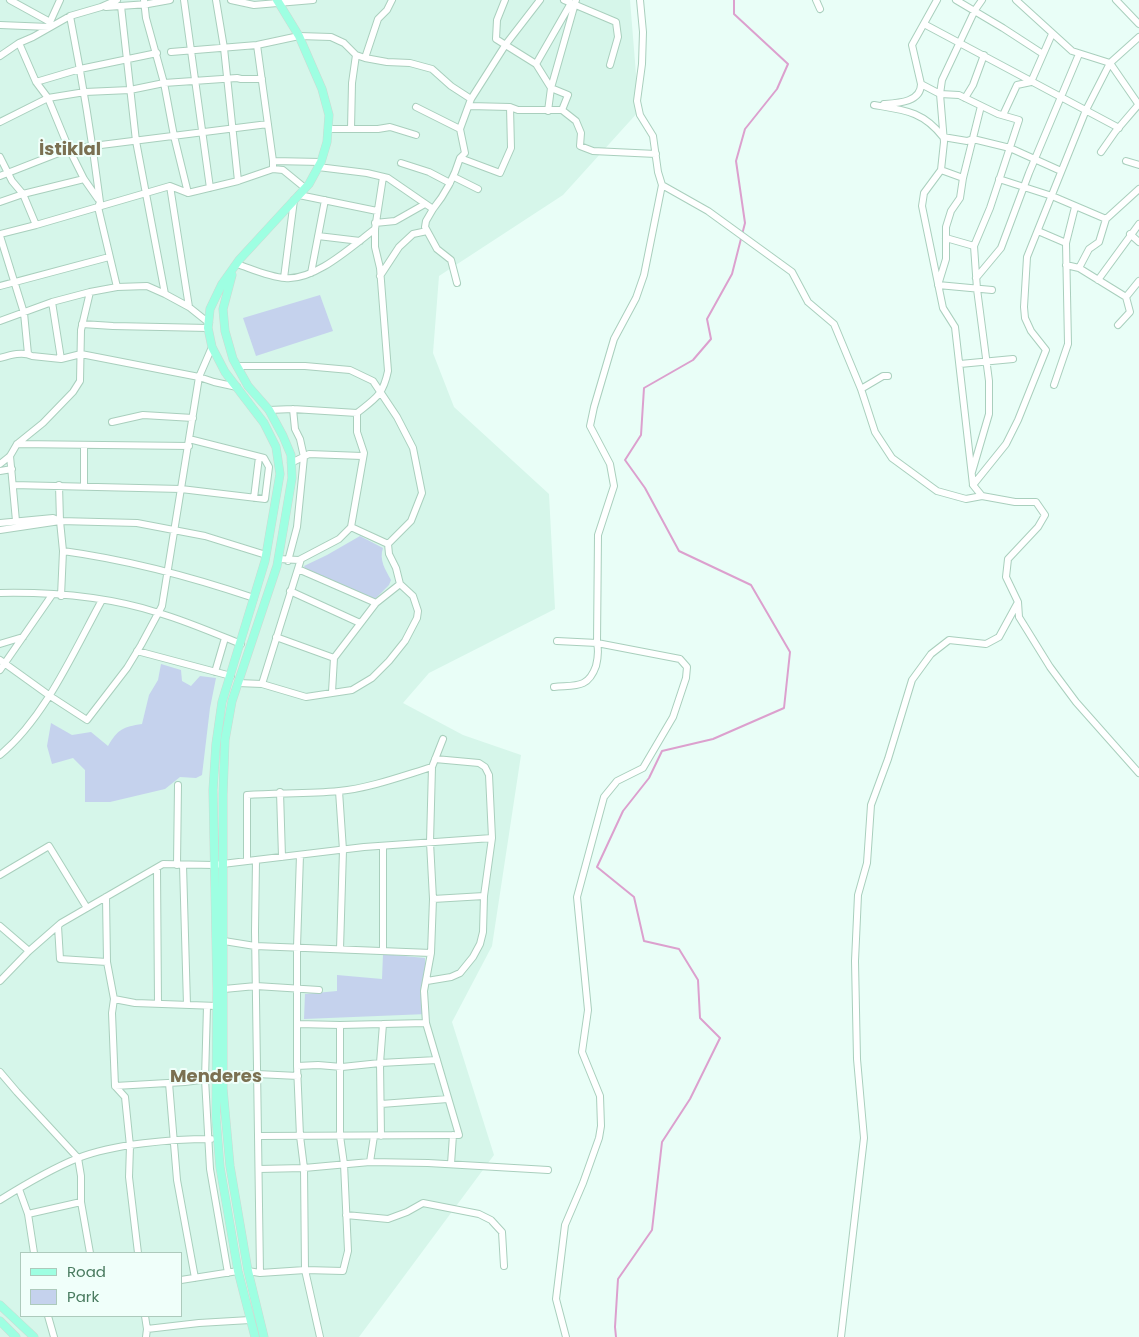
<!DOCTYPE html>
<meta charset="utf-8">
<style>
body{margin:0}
#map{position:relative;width:1139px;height:1337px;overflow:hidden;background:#e9fef7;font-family:Poppins,sans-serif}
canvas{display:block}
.legend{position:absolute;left:20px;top:1252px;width:162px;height:65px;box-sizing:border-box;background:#f0fffa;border:1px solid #adcabc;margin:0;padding:6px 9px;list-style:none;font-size:15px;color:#497b5f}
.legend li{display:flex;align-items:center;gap:10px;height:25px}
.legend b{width:25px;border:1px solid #adcabc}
</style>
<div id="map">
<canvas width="1139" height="1337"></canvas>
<ul class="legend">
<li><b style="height:6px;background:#9effe2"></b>Road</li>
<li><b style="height:14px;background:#c5d2ed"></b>Park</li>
</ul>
</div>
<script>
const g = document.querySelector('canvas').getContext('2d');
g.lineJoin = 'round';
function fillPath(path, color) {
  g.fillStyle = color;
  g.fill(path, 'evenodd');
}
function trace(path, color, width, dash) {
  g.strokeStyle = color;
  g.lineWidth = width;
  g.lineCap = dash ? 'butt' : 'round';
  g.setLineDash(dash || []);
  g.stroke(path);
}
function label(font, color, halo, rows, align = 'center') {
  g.font = font + ' Poppins,sans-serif';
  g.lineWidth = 4;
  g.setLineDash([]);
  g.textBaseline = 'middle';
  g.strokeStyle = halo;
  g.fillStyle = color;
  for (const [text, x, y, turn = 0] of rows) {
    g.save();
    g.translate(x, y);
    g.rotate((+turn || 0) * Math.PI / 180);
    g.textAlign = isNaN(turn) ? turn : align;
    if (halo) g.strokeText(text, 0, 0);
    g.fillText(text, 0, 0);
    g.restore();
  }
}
fillPath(new Path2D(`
 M0,0H630L639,111L563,195L439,276L433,353L454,407L549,494L555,609L429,673L403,703L463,735L521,755L492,946L452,1022L494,1155L359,1337H0ZM21,1253H181V1316H21Z`), '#d6f6ea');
fillPath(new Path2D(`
 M320,295L333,331L256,356L243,318Z
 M360,536L383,548C379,560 385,569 391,580L389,585L374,600L306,570L304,566L327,555Z
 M161,664L181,670L182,681L191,686L200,676L216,678L210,708L202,775L196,778L180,777L165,789L110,802H85V770L73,758L52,764L47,746L51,723L72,735L91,732L108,746C118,729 123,727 142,724L149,695L158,680Z
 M383,954L425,958L427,1014L304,1019L305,994L337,991V975L382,979Z`), '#c5d2ed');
trace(new Path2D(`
 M616,1337L615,1327L618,1279L652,1230L662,1142L690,1099L720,1038L700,1018L698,980L679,949L644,941L634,897L597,867L623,811L649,778L662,751L713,739L784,708L790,652L751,585L679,551L645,488L625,460L641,435L644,388L693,360L711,339L707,319L732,274L745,223L736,161L745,129L777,89L788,64L734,14V0`), '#dca0ce', 2);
const minor = new Path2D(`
 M144,0L146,18L164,83L174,136L188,193
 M184,0L210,188
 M216,0L224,48L238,181
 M231,0L254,5L313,0
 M505,0L497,20L496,39L536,64L551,88L568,95L562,110
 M564,0L616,22L618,37L610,65
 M816,0L820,9
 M937,0L912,45L921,84L940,94L959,95L998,114L1019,120L990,208L974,246L977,289L989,381V414L972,472
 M956,0L1003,28L1043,54
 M982,0L975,10L942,80L940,94L944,142L941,170L924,193L922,206L943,308L955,327L973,485L982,496
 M1016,0L1072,51L1110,63L1139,105
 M1116,0L1139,24
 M121,6L136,141L165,294
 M106,7L148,4L170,0
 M70,16C82,78 92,139 100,202L98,207L117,287
 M50,22L60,0
 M924,24L1119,128
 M0,25L49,27L50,22L10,0
 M19,43L36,82L48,98L69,149L84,179L98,199
 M257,45L273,161V169
 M171,52L257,45L299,36L331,37L344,43L356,55L365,58L387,62L410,63L432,69L451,86L471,99
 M0,56L19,43L33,37L70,16L101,7L117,0
 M365,58L378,19L387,10L392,0
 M536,64L571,3
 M36,82L80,69L157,53
 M965,98L973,85L984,55
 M884,104C899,103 921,102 921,84
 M874,105C904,110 923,111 943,137L967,141L973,139L1010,148L1061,171
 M469,106L510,107L518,110H562L576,121L581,133L580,146L593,151L656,154
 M981,106L963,178L960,198L951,211L946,227V259L938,285L992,290
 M416,107L460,129
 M510,107L511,148L500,173L460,158L465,153L460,129L471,99L506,44L540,0
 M548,111L551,88L576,0
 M1003,115L1017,85L1031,82L1052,34
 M0,122L48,98L85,92L130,90L164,83L237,78L241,79H262
 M328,129H378L390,127L416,135
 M351,129L352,83L356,55
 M1101,152L1115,132L1139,104
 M0,157L12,181L23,194L36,225
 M273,161L321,162
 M1126,161L1139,165
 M401,163L429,172L450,183
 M318,167L367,173L388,178L433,209C446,193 454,178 460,158
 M941,170L963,178
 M0,176L69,149L268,124
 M454,177L478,189
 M999,179L1052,196L1106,219L1099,242L1089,249L1079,268
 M662,185L708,211L792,272L808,302L834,324L861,389L875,432L892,458L937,491L966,499L982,496L1015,502H1036L1045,515L1038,527L1008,559L1006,577L1018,602L1019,617L1050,667L1076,702L1139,773
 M170,186L189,307
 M299,195L377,211
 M0,202L23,194L84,179
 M433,209L426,221L425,227L437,249L451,260L457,283
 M1106,219L1139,189
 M375,223L395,221L425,204
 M1038,231L1066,243
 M0,234L36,225L170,186L188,193L238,181L273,169L283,170L305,188
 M1130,234L1139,242
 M0,236L24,313L28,354
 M318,236L360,241
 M946,238L974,246
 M237,264C252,269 269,277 285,278C315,281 352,246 375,229
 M1066,265L1079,268L1126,297L1139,281
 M311,273L325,200
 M380,276L399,247L413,234L427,231
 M284,278L294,200
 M976,278L1001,248L1029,173L1079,54
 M1098,280L1139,224
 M0,286L109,257
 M52,302L61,359
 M0,321L52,302L90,292L117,287L147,286L165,294L189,307L209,323
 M82,324L113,326L208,328
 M1118,325L1130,312L1126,297
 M0,358C10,355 23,351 32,356L61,359L81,354L199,377L214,382L237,387
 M960,364L1013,359
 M237,366H305L350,370L373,381L397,417L413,448L422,493L411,521L388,544L389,554L396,568L400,584L413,596L418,611L417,618L405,641L389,661L372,678L352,690L306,697L262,684L238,683
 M1054,385L1068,344L1066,243L1075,207
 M861,389L883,376H888
 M269,410L293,409L357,413C376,398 383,395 388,371L380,268L375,247V229L383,177
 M112,422L143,415L193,418
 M17,444L189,446
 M84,445V486
 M10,456L16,521
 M291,463L309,454L362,456
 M0,464L10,456L17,444L43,423L73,392L80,381L81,330L90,292
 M0,471L12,469
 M13,485L181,489L265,499L269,467L264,458L189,439
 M59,485L60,521L63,551L61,596
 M973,485L1006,444L1018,420L1046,350L1031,331L1025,318L1024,307L1027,257L1086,110L1110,63L1139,37
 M254,498L259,457
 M0,523L53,518L60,521
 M351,527L388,544
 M0,530L60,521L137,523L205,536L266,555
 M63,551C129,560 192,577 254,598
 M278,559L299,560L339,539L351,527L364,453L357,432V413
 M288,561L297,527L304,457L300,439L295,429L293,409
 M298,569L376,603
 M290,591L360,623
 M0,593C52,592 109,597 159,613C186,621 214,633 241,644
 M276,637L334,658
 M557,641L597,643L680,659L687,667L686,678L673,717L643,768L617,781L604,797L577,897L588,1010L582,1052L600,1096L601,1126L599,1138L583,1183L565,1225L556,1299L566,1337
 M0,644L23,637
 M137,651L231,676
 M0,660L50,696L87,720L127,668L141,645L162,606L199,377L212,347
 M0,670L52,595
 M215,672L225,638
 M262,684L301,559
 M554,687C575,685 588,689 596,666C598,658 599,652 597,643L598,535L614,486L610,464L590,426L594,407L614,339L636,298L644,275L662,185L658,172L653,136L640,115L637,101L642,64L643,32L640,0
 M332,692L334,658L376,603L400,584
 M0,755C45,718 74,651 102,600
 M339,791L343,850L340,949
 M280,792L282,857
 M383,846V951
 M300,855L297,947V1066L300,1136L304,1168L305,1270L320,1337
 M256,860L255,931L260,1273
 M247,861V795C277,793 308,794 339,791C370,788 402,776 432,767
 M177,865L178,785
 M183,865L187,1005
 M157,868L158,1004
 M0,875L49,846L87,908
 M106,897L107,962L114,999L112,1013L115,1086L125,1097L130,1146L129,1177L138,1253
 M433,899L484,896
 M0,926L29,951
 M58,926L60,959L107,962
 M224,941L255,946L431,953
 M0,981L29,951L61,923L163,864L214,865L364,847L492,838
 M427,981L451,977L460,973L473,957L480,944L483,932L484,896L492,838L489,775L485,767L479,763L435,759
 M224,989L256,986L319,990
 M114,999L135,1003L217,1006
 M207,1006L205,1079L210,1169L228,1273
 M298,1024L340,1025L426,1023
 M297,1066L318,1065L342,1067L380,1063L437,1060
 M0,1072L17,1092L78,1158L81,1176V1202L90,1253
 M223,1075L257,1074L298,1076
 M169,1083L177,1180L195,1278
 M115,1086L185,1082L216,1078
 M381,1104L448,1099
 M259,1136L459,1135L426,1023L424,991L431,953L433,899L430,842L432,767L443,739
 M381,1136L380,1063L383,1024
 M370,1162L374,1136
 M451,1164L453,1135
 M259,1169L304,1168L370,1162L428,1163L548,1170
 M19,1189L28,1214
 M0,1200C24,1185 51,1169 78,1158C114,1144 172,1139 211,1139
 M346,1215L388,1219L407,1212L423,1203L479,1214L491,1220L502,1232L504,1266
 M34,1253L28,1214L81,1202
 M248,1271L260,1273L305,1270L343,1271L348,1251L344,1164L340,1136V1025
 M181,1280L238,1271
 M48,1316L54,1337
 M145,1316L147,1329
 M146,1337L147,1329L199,1323L250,1320
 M841,1337L864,1138L857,1059L855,961L858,895L867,863L871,805L888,759L912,680L931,654L949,640L986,644L999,637L1017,604`);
const major = new Path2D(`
 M232,275L223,309L225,331L233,359L248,386L269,410L283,436L291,455L292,478L277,566L232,701L225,740L223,794V1089L230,1166L248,1271L264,1337
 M0,1305L34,1337
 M0,1321L16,1337
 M255,1337L238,1271L220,1167L216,1118L217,988L213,790L216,744L222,702L265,561L280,474L276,447L264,423L225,372L212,347L208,328L210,309L222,284L239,260L309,184L321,162L327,142L329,115L322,89L299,36L277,0`);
trace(minor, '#a9cfbd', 8);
trace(major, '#ccdad2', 9);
trace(minor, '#fff', 6);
trace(major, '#9effe2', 8);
label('bold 18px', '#7b7051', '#f0fffa', [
 ["İstiklal",70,150],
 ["Menderes",216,1077]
]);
</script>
